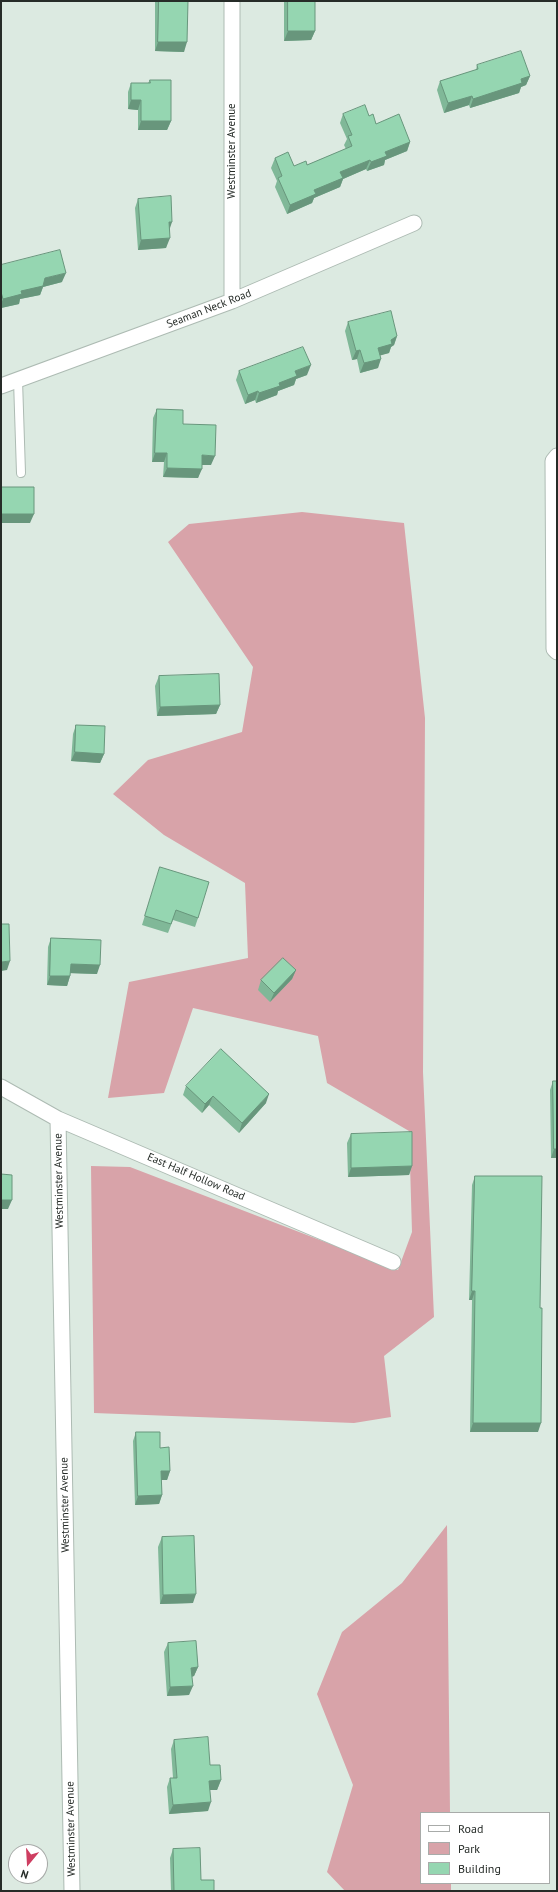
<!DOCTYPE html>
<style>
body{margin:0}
#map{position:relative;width:558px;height:1892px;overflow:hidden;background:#dceae1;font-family:"PT Sans",sans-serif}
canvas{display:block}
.frame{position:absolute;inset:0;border:2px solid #262c28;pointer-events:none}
.legend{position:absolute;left:420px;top:1812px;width:130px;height:72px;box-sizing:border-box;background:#fff;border:1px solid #a8aba9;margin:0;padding:5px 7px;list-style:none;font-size:12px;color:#262c28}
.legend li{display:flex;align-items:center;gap:8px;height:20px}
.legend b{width:20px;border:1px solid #a8aba9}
.north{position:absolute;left:8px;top:1844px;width:40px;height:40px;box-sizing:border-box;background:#fff;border:1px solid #a8aba9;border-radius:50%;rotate:198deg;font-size:11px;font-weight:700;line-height:16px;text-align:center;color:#262c28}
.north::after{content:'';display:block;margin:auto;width:14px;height:18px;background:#ce3e61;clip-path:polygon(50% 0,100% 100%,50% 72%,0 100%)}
</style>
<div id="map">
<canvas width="558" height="1892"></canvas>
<div class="frame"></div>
<ul class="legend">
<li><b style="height:5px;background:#fff"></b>Road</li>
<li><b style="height:11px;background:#d8a3a9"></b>Park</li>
<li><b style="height:11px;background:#95d6b1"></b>Building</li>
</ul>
<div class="north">N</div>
</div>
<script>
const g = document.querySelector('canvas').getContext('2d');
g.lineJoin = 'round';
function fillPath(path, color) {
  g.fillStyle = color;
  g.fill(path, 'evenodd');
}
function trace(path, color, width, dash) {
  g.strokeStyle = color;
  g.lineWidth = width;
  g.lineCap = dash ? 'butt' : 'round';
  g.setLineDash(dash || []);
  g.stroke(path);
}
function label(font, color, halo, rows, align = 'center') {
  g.font = font + ' "PT Sans",sans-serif';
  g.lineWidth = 3;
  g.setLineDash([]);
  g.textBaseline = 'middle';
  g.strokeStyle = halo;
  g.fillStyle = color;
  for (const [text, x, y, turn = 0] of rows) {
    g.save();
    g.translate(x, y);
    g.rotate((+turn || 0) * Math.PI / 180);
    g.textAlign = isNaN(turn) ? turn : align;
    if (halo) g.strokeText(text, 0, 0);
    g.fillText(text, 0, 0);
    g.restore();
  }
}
fillPath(new Path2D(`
 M302,512L404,523L425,718L423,1072L434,1317L384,1356L391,1417L354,1423L94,1413L91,1166L130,1167L398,1270L412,1232L409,1131L327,1083L318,1036L193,1008L164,1093L108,1098L129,982L248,958L245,883L164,835L113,794L148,760L242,732L253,667L168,542L189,524Z
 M447,1525L450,1813H421V1883H451V1891H345L327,1872L353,1785L317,1694L342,1632L402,1583Z`), '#d8a3a9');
const lane = new Path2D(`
 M18,380L21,473`);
const street = new Path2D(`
 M232,1V301
 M1,386L232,301L414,223
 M557,456L553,461L554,649L557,652
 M1,1087L58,1119L393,1262
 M58,1119L72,1891`);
trace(lane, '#adbbb3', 10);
trace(street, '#adbbb3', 17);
trace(lane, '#fff', 8);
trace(street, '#fff', 15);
fillPath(new Path2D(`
 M155,1H188L184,52L155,51Z
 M284,1H315V31L311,40L284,41Z
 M477,65L530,76L526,85L521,87L519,93L470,108L469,105L444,113L437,90L440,81L476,70Z
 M150,80L171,121L167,130H138V110L128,109V92L131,83H148Z
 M343,114L369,116L376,124L410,142L407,151L385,160L384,165L367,171L366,169L343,179L340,187L314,198L312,203L287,214L275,187L277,181L271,168L275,158L294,166L307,165L346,149L344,145L347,139L340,123Z
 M138,199L169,229L166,248L138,250L135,208Z
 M1,265L62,282L43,287L40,295L20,299L19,304L1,308Z
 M348,322L397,336L394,345L391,347L389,353L380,355L378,368L360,373L357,359L352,360L345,331Z
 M239,371L307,375L296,379L294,385L278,391L277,395L256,403L255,400L245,404L236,380Z
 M157,409L183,424L211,465H202L198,478L163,477L164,462H152L153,418Z
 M159,676L220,705L216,714L157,716L155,686Z
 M76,725L104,754L100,763L71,761L73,734Z
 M160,867L198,918L195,927L173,920L168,933L142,925Z
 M51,938L97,974L70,973V976L67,986L47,985L48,947Z
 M296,970L292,979L270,1002L258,990L261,980Z
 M553,1081L557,1158H551L550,1090Z
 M186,1086L266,1103L239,1133L209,1105L202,1113L183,1095Z
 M351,1134L412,1166L409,1175L348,1177L347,1143Z
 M475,1176L540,1308L538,1432H470L472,1300H469L472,1185Z
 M136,1432L170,1471L167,1480H161L162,1495L159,1504L135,1505L133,1441Z
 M162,1537L193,1603L160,1604L158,1547Z
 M168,1643L198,1667L194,1676L192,1677L189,1695L167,1696L164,1652Z
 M174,1740L210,1765L221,1780L217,1790H210L208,1811L169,1814L167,1787L170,1778H173L171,1749Z
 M173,1849L201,1880L214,1891H171L170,1858Z`), '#80b898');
fillPath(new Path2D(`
 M288,31H315L311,40L284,41Z
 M158,42H187L184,52L155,51Z
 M530,76L526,85L521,87L519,93L470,108L473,99L521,79Z
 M472,96L469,105L444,113L448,103Z
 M131,100H141L138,110L128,109Z
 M141,121H171L167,130H138Z
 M410,142L407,151L385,160L384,165L367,171L371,162L385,152Z
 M370,160L366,169L343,179L340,187L314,198L312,203L287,214L290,205L314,190L340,172Z
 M169,222H172L169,231Z
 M170,238L166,248L138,250L141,240Z
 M66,273L62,282L43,287L40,295L20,299L19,304L1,308V304L3,299L21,291L45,278Z
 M397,336L394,345L391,347L389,353L375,357L378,348Z
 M360,350L357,359L352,360L356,351Z
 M381,359L378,368L360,373L364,363Z
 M311,365L307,375L296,379L294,385L278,391L277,395L256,403L259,393L279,383L295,371Z
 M258,391L255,400L245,404L248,395Z
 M155,453H167L164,462H152Z
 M202,455L215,456L211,465H199Z
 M167,468L202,469L198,478L163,477Z
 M1,514H34L30,523H1Z
 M220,705L216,714L157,716L160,707Z
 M75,752L104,754L100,763L71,761Z
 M10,961L7,970L1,971V962Z
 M71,964L100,965L97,974L67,973Z
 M296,970L292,979L270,1002L274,993Z
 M50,976H70L67,986L47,985Z
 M269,1094L266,1103L239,1133L242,1123Z
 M213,1096L209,1105L202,1113L205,1104Z
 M554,1149H557V1158H551Z
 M412,1166L409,1175L348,1177L351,1168Z
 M1,1200H12L8,1209H1Z
 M472,1291H475L472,1300H469Z
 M473,1423H541L538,1432H470Z
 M161,1471H170L167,1480H158Z
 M162,1495L159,1504L135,1505L138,1496Z
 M196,1594L193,1603L160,1604L163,1595Z
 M198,1667L194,1676L188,1677L191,1668Z
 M193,1686L189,1695L167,1696L170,1687Z
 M221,1780L217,1790H206L209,1781Z
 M211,1802L208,1811L169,1814L173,1805Z`), '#68967c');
const building = new Path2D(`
 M159,1H188L187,42H158Z
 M288,1H315V31H288Z
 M521,51L530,76L521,79L522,83L473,99L472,96L448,103L440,81L478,69L477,65Z
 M150,80H171V121H141V100H131V83H150Z
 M365,105L369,116L373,114L376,124L399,114L410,142L385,152L387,156L371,162L370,160L340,172L343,178L314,190L316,194L290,205L278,178L282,176L275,158L288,152L294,166L306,161L307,165L352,146L348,136L352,135L343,114Z
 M171,196L172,222H169L170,238L141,240L138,199Z
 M60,250L66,273L45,278L43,286L21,291L22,294L3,299L1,292V265Z
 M391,311L397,336L391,340L392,344L378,348L381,359L364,363L360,350L356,351L348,322Z
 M303,347L311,365L295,371L297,376L279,383L280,386L259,393L258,391L248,395L239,371Z
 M157,409L183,410V424L216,425L215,456L202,455V469L167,468V453H155Z
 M1,487H34V514H1Z
 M219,674L220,705L160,707L159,676Z
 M76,725L105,726L104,754L75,752Z
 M160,867L209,882L198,918L176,910L171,924L145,916Z
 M1,924H9L10,961L1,962Z
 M51,938L101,940L100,965L71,964L70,976H50Z
 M283,958L296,970L274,993L261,980Z
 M221,1049L269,1094L242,1123L213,1096L205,1104L186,1086Z
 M553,1081H557V1149H554Z
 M412,1132V1166L351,1168V1134Z
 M1,1174L12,1175V1200H1Z
 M475,1176H542L540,1308H542L541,1423H473L475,1291H472Z
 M136,1432H160V1448L169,1447L170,1471H161L162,1495L138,1496Z
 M194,1536L196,1594L163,1595L162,1537Z
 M196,1641L198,1667L191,1668L193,1686L170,1687L168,1643Z
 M208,1737L210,1765H220L221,1780L209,1781L211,1802L173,1805L170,1778H177L174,1740Z
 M200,1848L201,1880H214V1891H174L173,1849Z`);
fillPath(building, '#95d6b1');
trace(building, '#68967c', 1);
label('11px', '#262c28', '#fff', [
 ["Westminster Avenue",232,151,-90],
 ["Seaman Neck Road",209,309,-21],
 ["East Half Hollow Road",196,1177,23],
 ["Westminster Avenue",59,1181,-91],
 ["Westminster Avenue",65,1505,-91],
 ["Westminster Avenue",71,1829,-91]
]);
</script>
